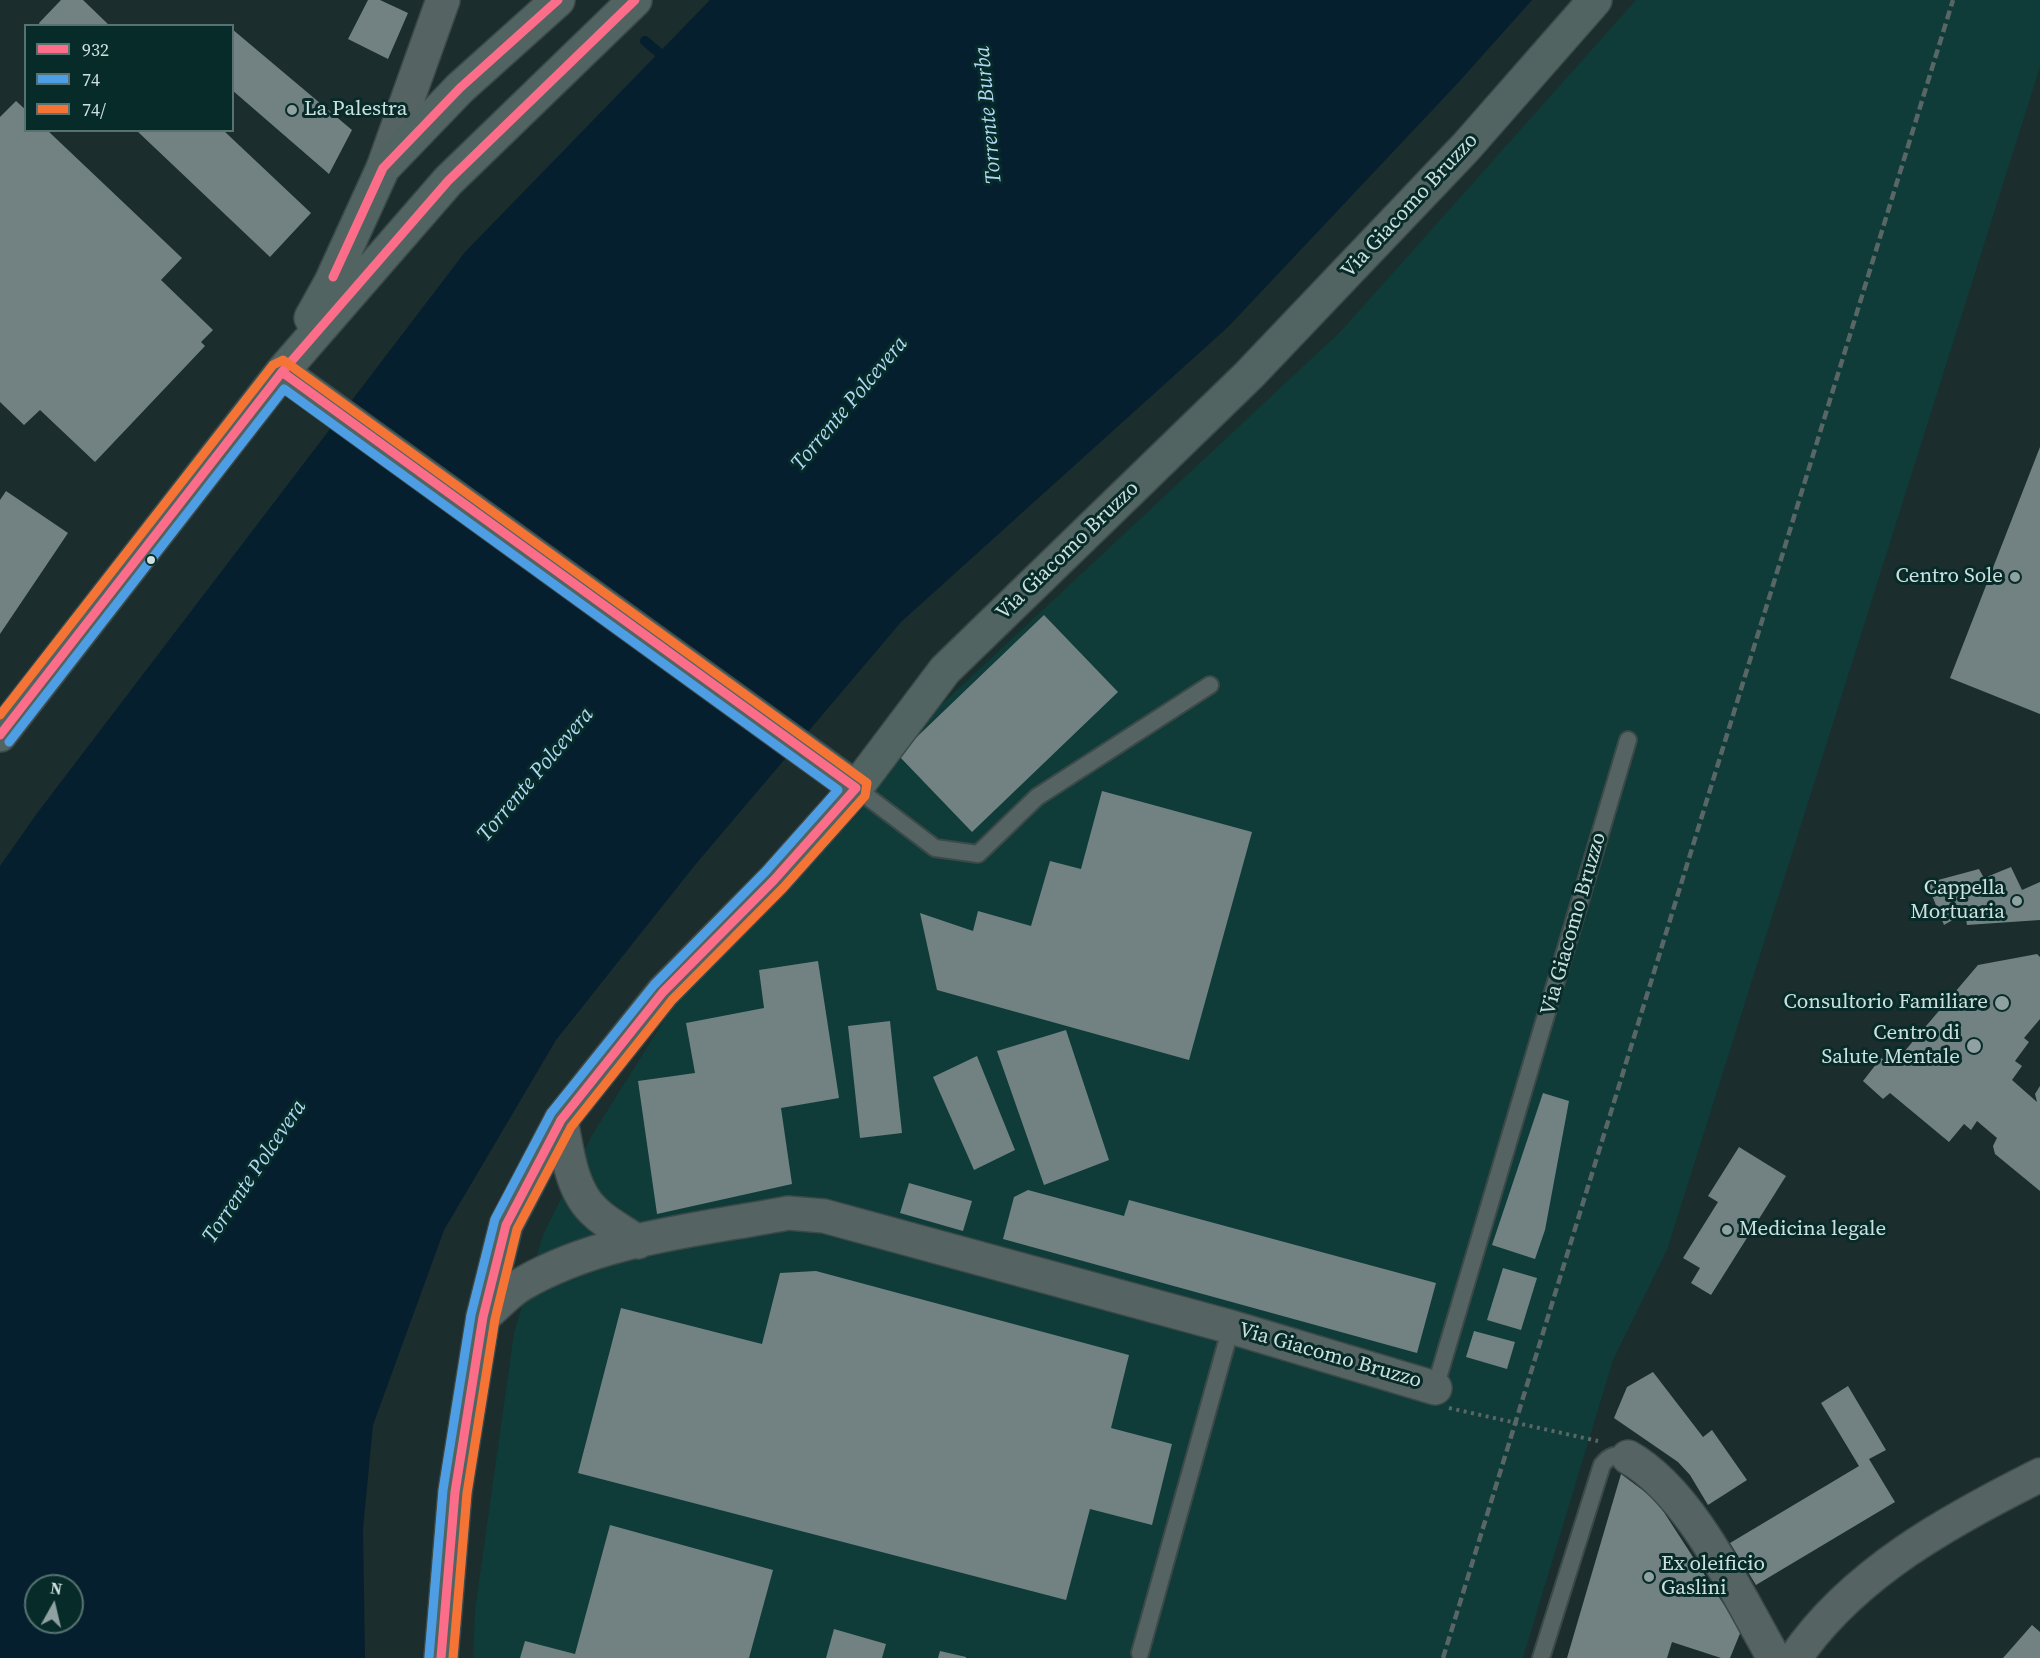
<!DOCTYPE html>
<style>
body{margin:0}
#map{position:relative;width:2040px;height:1658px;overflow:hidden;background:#1b2d2c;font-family:"Source Serif 4",serif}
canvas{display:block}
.legend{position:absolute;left:24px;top:24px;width:210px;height:108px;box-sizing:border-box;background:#072b29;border:2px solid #567371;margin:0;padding:8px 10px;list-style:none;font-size:18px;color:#cde0de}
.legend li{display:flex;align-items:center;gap:12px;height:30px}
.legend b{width:30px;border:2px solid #567371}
.north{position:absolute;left:24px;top:1574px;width:60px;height:60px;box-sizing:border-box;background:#072b29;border:2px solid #567371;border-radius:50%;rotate:8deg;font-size:16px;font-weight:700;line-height:24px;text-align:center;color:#cde0de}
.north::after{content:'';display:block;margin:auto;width:21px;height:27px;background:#8fa1a0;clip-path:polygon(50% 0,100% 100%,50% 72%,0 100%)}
</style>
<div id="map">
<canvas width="2040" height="1658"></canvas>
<ul class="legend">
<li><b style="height:8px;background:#fb6d88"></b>932</li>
<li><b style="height:8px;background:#4d9ee5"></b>74</li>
<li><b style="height:8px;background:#f57335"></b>74/</li>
</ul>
<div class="north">N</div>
</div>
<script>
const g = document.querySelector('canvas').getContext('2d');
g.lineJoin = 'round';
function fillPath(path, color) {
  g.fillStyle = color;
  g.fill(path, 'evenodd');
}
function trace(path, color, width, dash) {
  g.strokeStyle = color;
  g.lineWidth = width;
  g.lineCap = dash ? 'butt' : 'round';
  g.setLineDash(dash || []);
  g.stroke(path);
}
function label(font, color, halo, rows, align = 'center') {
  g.font = font + ' "Source Serif 4",serif';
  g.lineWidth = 6;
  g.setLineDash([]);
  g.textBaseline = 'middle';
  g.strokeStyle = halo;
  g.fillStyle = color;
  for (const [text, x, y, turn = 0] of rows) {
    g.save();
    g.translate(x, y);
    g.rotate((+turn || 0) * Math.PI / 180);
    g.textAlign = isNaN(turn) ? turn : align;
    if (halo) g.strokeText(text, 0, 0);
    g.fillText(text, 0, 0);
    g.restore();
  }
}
fillPath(new Path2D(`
 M1636,0H2040V67L1667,1250L1613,1360L1523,1658H473L475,1610L514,1333L543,1235L592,1135L678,998L862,810L895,748L1341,331Z`), '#0f3b39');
fillPath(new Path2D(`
 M710,0H1532L1456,85L1228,327L901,622L695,865L556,1040L444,1230L373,1425L363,1529L365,1658H0V866L38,812L465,252ZM36,1586H72V1622H36Z`), '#051f2e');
trace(new Path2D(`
 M645,41L670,62`), '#051f2e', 10);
fillPath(new Path2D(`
 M61,0H83L110,26H40L39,23Z
 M368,0H380L408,13L388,59L348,39Z
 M232,29L352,130L329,174L232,90Z
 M16,101L26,110V130H47L182,258L161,280L213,330L201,342L205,346L95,462L40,410L24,425L0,402V117Z
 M136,130H223L311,213L270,257Z
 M2040,447V714L1950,678Z
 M6,491L68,533L0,634V500Z
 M1044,615L1118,692L972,832L898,755Z
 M1102,791L1252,832L1189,1060L937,990L920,913L973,931L978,911L1031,926L1050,861L1081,869Z
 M2011,867L2022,890L2040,882V920L1967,925L1965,913L1944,925L1927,883L1979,869L1984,878Z
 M2037,954L2040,957V1019L2024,1038L2029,1042L2015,1061L2022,1066L2012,1080L2037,1102L2035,1094L2040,1086V1191L1995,1154L1993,1146L1997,1138L1977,1121L1971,1130L1964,1124L1949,1142L1890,1093L1883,1099L1863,1081L1881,1058L1892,1066L1978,965Z
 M818,961L839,1098L781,1108L792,1184L657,1214L638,1081L695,1073L686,1023L764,1008L759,970Z
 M890,1021L902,1133L860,1138L848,1026Z
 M1066,1030L1109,1160L1044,1185L997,1051Z
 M977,1056L1015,1150L974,1170L933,1077Z
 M1543,1093L1569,1101L1545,1230L1535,1259L1492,1245Z
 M1739,1147L1786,1176L1711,1295L1691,1283L1700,1268L1683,1258L1718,1202L1708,1196Z
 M909,1183L972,1201L963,1231L900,1213Z
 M1028,1190L1124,1216L1129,1200L1436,1283L1417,1353L1003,1239L1014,1197Z
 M1503,1268L1537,1278L1521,1330L1487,1320Z
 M816,1271L1129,1355L1111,1428L1172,1444L1152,1525L1090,1509L1066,1600L578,1473L621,1308L762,1344L780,1273Z
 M1474,1331L1515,1342L1507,1369L1466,1357Z
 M1653,1372L1703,1437L1712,1430L1747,1480L1708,1505L1690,1475L1678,1462L1614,1418L1627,1387Z
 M1848,1386L1886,1450L1869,1459L1895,1502L1756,1585L1730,1543L1859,1466L1821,1403Z
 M1621,1474L1656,1500L1741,1631L1730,1658H1721L1672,1642L1667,1658H1567Z
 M610,1525L773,1570L749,1658H520L525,1641L575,1654Z
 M2032,1625L2040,1632V1658H2003Z
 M834,1629L886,1644L882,1658H826Z
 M940,1651L966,1657V1658H938Z`), '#728283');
const service = new Path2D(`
 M856,788L935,848L978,854L1037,797L1210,685
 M1435,1388L1628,740
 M1140,1653L1231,1327
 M1541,1658L1602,1465C1610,1455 1615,1454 1628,1457`);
const minor = new Path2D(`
 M383,168L443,0
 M561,1120C567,1150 571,1191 595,1212C607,1224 624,1232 638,1242
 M483,1317C496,1306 508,1292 522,1284C601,1238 700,1230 788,1213L824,1216L1231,1327L1435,1388
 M1628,1457C1692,1493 1738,1596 1774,1658`);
const secondary = new Path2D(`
 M1795,1658C1853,1573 1950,1520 2040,1475`);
const primary = new Path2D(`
 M311,318L331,282L383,168L460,88L558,0
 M282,372L856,788
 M0,735L282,372L448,181L635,0
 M441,1658L455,1492L483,1317L506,1225L561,1120L663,992L774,880L856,788L945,670L1249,375L1466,147L1595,0`);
trace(service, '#3b4948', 20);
trace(minor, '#3b4948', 36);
trace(secondary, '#3b4948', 36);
trace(primary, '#3b4948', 36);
trace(service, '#556362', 16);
trace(minor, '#556362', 33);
trace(secondary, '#556362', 33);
trace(primary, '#516461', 33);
trace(new Path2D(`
 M1443,1658L1953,0`), '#586665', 4.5, [9, 4.5]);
trace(new Path2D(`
 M1449,1408L1598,1441`), '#5a6766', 4, [3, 4.5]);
trace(new Path2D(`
 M333,277L383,168L460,88L558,0
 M282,372L856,788L774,880L663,992L561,1120L506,1225L483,1317L455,1492L441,1658
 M0,735L282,372L448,181L635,0`), '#fb6d88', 9);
trace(new Path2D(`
 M9,742L284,389L838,790L765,872L654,985L551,1113L495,1219L471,1315L443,1490L429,1657`), '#4d9ee5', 9);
trace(new Path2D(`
 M0,715L273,365L283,360L867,783L865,796L783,888L672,1000L571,1127L517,1229L495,1319L467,1493L453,1658`), '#f57335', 9);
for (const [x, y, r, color] of [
 [292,110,6,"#8fa1a0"],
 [151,560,5,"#cde0de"],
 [2015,577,6,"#8fa1a0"],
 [2017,901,6,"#8fa1a0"],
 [2002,1003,8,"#8fa1a0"],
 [1974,1046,8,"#8fa1a0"],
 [1727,1230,6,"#8fa1a0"],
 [1649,1577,6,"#8fa1a0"]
]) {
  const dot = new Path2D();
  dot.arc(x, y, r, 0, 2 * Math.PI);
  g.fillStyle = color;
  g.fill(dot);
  trace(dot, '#072b29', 2);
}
label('21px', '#cde0de', '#072b29', [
 ["La Palestra",304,110,"left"],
 ["Centro Sole",2003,577],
 ["Cappella",2005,889],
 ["Mortuaria",2005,913],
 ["Consultorio Familiare",1988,1003],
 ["Centro di",1960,1034],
 ["Salute Mentale",1960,1058],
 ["Medicina legale",1739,1230,"left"],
 ["Ex oleificio",1661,1565,"left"],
 ["Gaslini",1661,1589,"left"]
], 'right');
label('21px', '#cde0de', '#072b29', [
 ["Via Giacomo Bruzzo",1410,206,-47],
 ["Via Giacomo Bruzzo",1068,551,-44],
 ["Via Giacomo Bruzzo",1574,924,-74],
 ["Via Giacomo Bruzzo",1330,1356,16]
]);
label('italic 22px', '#b0d8f3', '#072b29', [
 ["Torrente Burba",989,115,-95],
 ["Torrente Polcevera",850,404,-50],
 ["Torrente Polcevera",536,775,-50],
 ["Torrente Polcevera",255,1172,-56]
]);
</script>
